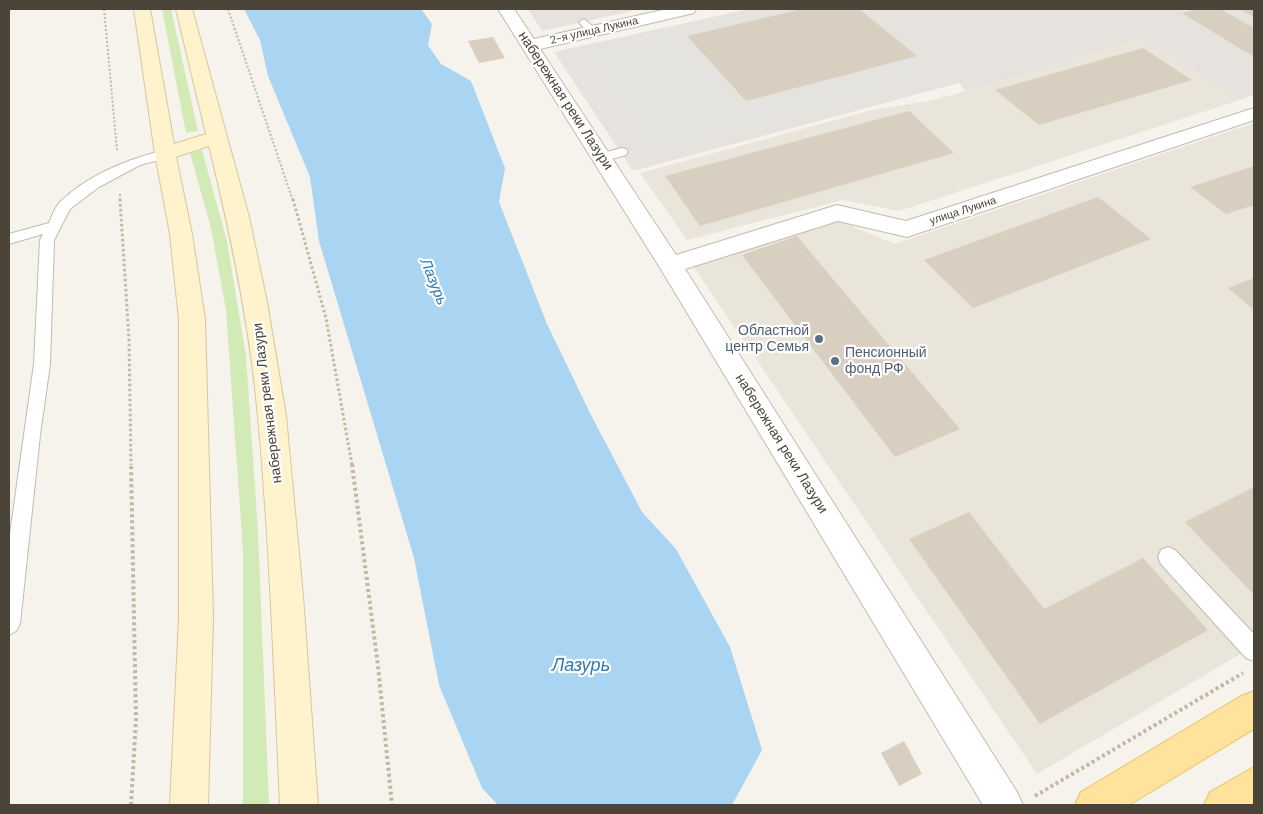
<!DOCTYPE html>
<meta charset="utf-8">
<style>
body{margin:0}
#map{position:relative;width:1263px;height:814px;overflow:hidden;background:#f6f3ec;font-family:"DM Sans",sans-serif}
canvas{display:block}
.frame{position:absolute;inset:0;border:10px solid #4b4439;pointer-events:none}
</style>
<div id="map">
<canvas width="1263" height="814"></canvas>
<div class="frame"></div>
</div>
<script>
const g = document.querySelector('canvas').getContext('2d');
g.lineJoin = 'round';
function fillPath(path, color) {
  g.fillStyle = color;
  g.fill(path, 'evenodd');
}
function trace(path, color, width, dash) {
  g.strokeStyle = color;
  g.lineWidth = width;
  g.lineCap = dash ? 'butt' : 'round';
  g.setLineDash(dash || []);
  g.stroke(path);
}
function label(font, color, halo, rows, align = 'center') {
  g.font = font + ' "DM Sans",sans-serif';
  g.lineWidth = 4.5;
  g.setLineDash([]);
  g.textBaseline = 'middle';
  g.strokeStyle = halo;
  g.fillStyle = color;
  for (const [text, x, y, turn = 0] of rows) {
    g.save();
    g.translate(x, y);
    g.rotate((+turn || 0) * Math.PI / 180);
    g.textAlign = isNaN(turn) ? turn : align;
    if (halo) g.strokeText(text, 0, 0);
    g.fillText(text, 0, 0);
    g.restore();
  }
}
fillPath(new Path2D(`
 M1142,38L1240,100L899,211L843,200L687,240L640,173L872,110L934,100L966,91Z
 M1254,123V646L1037,774L691,263L839,221L895,244Z`), '#eae5da');
fillPath(new Path2D(`
 M528,9H641L542,31Z
 M749,9H1254V95L1240,100L1142,38L966,91L959,83L633,171L554,52Z`), '#e6e2dd');
fillPath(new Path2D(`
 M162,9H171L198,131L186,133Z
 M202,150L227,241L246,356L258,532L269,805H243V550L226,310L211,228L190,153Z`), '#d2eab5');
fillPath(new Path2D(`
 M678,31L744,104L909,61L932,81L654,155L581,53Z`), '#e5e3e0');
fillPath(new Path2D(`
 M244,9H421L432,24L428,45L441,64L471,81L505,168L499,202L547,324L591,415L642,512L676,549L730,647L762,750L732,805H498L482,788L439,685L414,558L319,241L310,177L268,76L260,40Z`), '#a9d4f2');
fillPath(new Path2D(`
 M803,9H859L917,56L746,101L687,36Z
 M1198,9H1220L1254,28V57L1182,13Z
 M1239,9H1254V17Z
 M493,37L505,58L479,63L468,41Z
 M1143,48L1192,80L1039,125L995,90Z
 M909,111L954,153L700,226L665,176Z
 M1254,166V205L1226,214L1190,187Z
 M1098,197L1151,239L973,308L924,260Z
 M797,236L816,259L960,429L895,457L742,255Z
 M1254,278V310L1228,288Z
 M1254,487V595L1185,522Z
 M969,512L1044,609L1143,558L1208,630L1040,724L909,539Z
 M904,741L922,774L899,786L881,753Z`), '#d8cfc1');
const service = new Path2D(`
 M584,19L596,29V33H588L579,22Z
 M621,148L626,149L628,152L626,155L601,162L594,158L596,155Z
 M165,150L170,151L172,154L170,157L140,165L99,187L70,209L54,240L50,364L40,435L20,624L16,631L9,635V541L34,364L40,240L43,234L9,244V234L49,223C52,216 55,207 60,202C88,175 128,159 165,150Z
 M1168,547L1175,550L1254,634V661L1246,658L1161,564L1158,557L1161,550Z`);
const minor = new Path2D(`
 M498,9H514L534,39L667,9H696L694,13L540,49L676,255L837,205L906,221L1254,108V120L907,237L838,221L685,269L1017,792L1023,805H983L662,271Z`);
const secondary = new Path2D(`
 M134,9H150L174,144L206,134L176,9H192L249,217L267,302L286,416L303,596L318,805H280C274,676 270,546 258,417C250,326 231,235 209,146L176,157L192,234L205,320L213,617L208,805H170L179,617V320L170,234L155,154Z`);
const primary = new Path2D(`
 M1254,691V729L1129,805H1075L1081,792L1241,696Z
 M1254,767V805H1204L1210,792Z`);
trace(service, '#c2bbae', 2);
trace(minor, '#c2bbae', 2);
trace(secondary, '#d6c79b', 2);
trace(primary, '#e6c16a', 2);
trace(new Path2D(`
 M104,9L117,150
 M228,9L293,201
 M120,194V201`), '#c4b79f', 2, [2, 2]);
trace(new Path2D(`
 M120,199L129,340L131,465
 M293,199L326,318L352,465`), '#c4b79f', 3, [2.5, 2.5]);
trace(new Path2D(`
 M352,464L378,666L392,805
 M1035,796L1243,673
 M131,805L136,720L131,464`), '#c4b79f', 4, [3, 3]);
fillPath(service, '#fff');
fillPath(minor, '#fff');
fillPath(secondary, '#fff3cd');
fillPath(primary, '#ffe39c');
for (const [x, y, r, color] of [
 [819,339,5,"#5c6f8a"],
 [835,361,5,"#5c6f8a"]
]) {
  const dot = new Path2D();
  dot.arc(x, y, r, 0, 2 * Math.PI);
  g.fillStyle = color;
  g.fill(dot);
  trace(dot, '#fff', 2);
}
label('11px', '#4b4439', '#fff', [
 ["2-я улица Лукина",594,31,-13],
 ["улица Лукина",963,211,-18]
]);
label('14px', '#4b4439', '#fff', [
 ["набережная реки Лазури",565,101,57],
 ["набережная реки Лазури",268,403,-97],
 ["набережная реки Лазури",781,444,58]
]);
label('14px', '#4e5e75', '#fff', [
 ["Областной",809,331],
 ["центр Семья",809,347],
 ["Пенсионный",845,353,"left"],
 ["фонд РФ",845,369,"left"]
], 'right');
label('italic 15px', '#2e7ab2', '#fff', [
 ["Лазурь",433,282,68]
]);
label('italic 18px', '#2e7ab2', '#fff', [
 ["Лазурь",581,666]
]);
</script>
